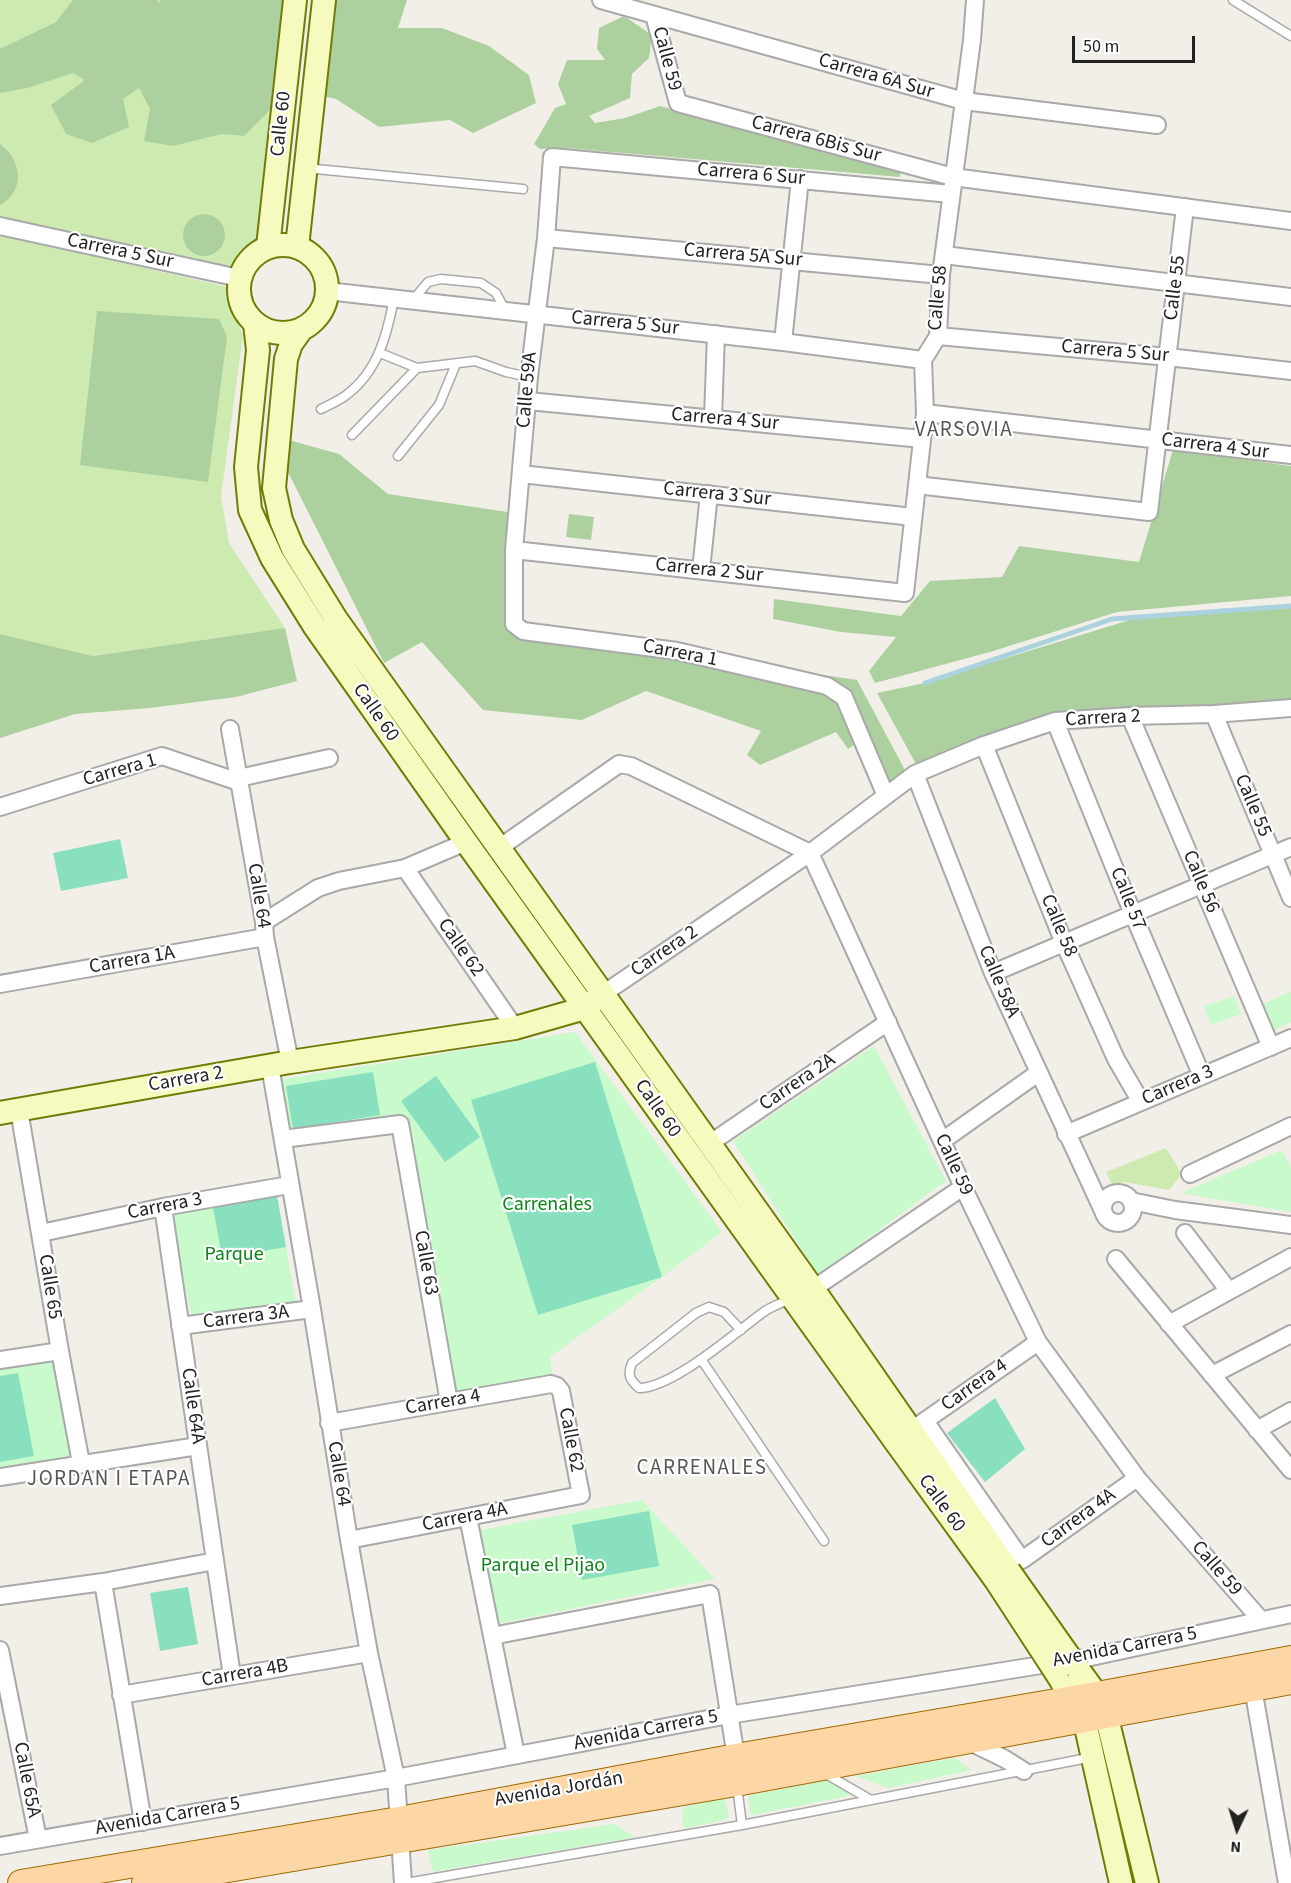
<!DOCTYPE html>
<meta charset="utf-8">
<style>
body{margin:0}
#map{position:relative;width:1291px;height:1883px;overflow:hidden;background:#f2efe9;font-family:"Source Sans 3",sans-serif}
canvas{display:block}
.north{position:absolute;left:1207px;top:1799px;width:60px;height:60px;-webkit-text-stroke:4px #fff;paint-order:stroke;rotate:184deg;font-size:16px;font-weight:700;line-height:24px;text-align:center;color:#222}
.north::after{content:'';display:block;margin:auto;width:21px;height:27px;background:#222;clip-path:polygon(50% 0,100% 100%,50% 72%,0 100%)}
.scale{position:absolute;left:1072px;top:36px;width:123px;height:27px;box-sizing:border-box;border:3px solid #222;border-top:0;padding-left:8px;font-size:18px;line-height:21px;white-space:nowrap;color:#222;-webkit-text-stroke:4px #fff;paint-order:stroke}
</style>
<div id="map">
<canvas width="1291" height="1883"></canvas>
<div class="north">N</div>
<div class="scale">50 m</div>
</div>
<script>
const g = document.querySelector('canvas').getContext('2d');
g.lineJoin = 'round';
function fillPath(path, color) {
  g.fillStyle = color;
  g.fill(path, 'evenodd');
}
function trace(path, color, width, dash) {
  g.strokeStyle = color;
  g.lineWidth = width;
  g.lineCap = dash ? 'butt' : 'round';
  g.setLineDash(dash || []);
  g.stroke(path);
}
function label(font, color, halo, rows, align = 'center') {
  g.font = font + ' "Source Sans 3",sans-serif';
  g.lineWidth = 4.5;
  g.setLineDash([]);
  g.textBaseline = 'middle';
  g.strokeStyle = halo;
  g.fillStyle = color;
  for (const [text, x, y, turn = 0] of rows) {
    g.save();
    g.translate(x, y);
    g.rotate((+turn || 0) * Math.PI / 180);
    g.textAlign = isNaN(turn) ? turn : align;
    if (halo) g.strokeText(text, 0, 0);
    g.fillText(text, 0, 0);
    g.restore();
  }
}
fillPath(new Path2D(`
 M0,0H289L263,242L248,253L236,270L0,220Z
 M0,234L227,287L235,316L243,335L221,496L229,543L285,628L93,656L0,634Z
 M1166,1148L1182,1174L1169,1190L1125,1182L1113,1186L1106,1172Z`), '#cdebb0');
fillPath(new Path2D(`
 M73,0H157L159,3L161,0H289L278,102L244,136L222,134L173,146L144,141L150,109L139,88L123,99L129,127L92,143L66,134L51,105L85,80L73,73L27,88L0,93V49L56,22Z
 M334,0H407L398,28H442L489,46L529,75L536,103L473,133L450,120L379,127L336,99L319,95Z
 M624,16L652,35L649,58L632,74L630,98L589,116L595,123L625,118L660,106L901,170L900,177L566,148L540,149L534,144L555,108L566,104L558,84L567,60H605L597,49L599,28Z
 M0,144C22,160 26,191 0,205Z
 M183 235a21 21 0 1 1 42 0a21 21 0 1 1-42 0Z
 M97,311L219,319L227,337L208,482L80,465Z
 M285,439L339,454L388,494L514,513L513,629L857,680L906,772L889,785L864,738L848,749L836,732L760,765L747,755L761,731L646,691L582,720L483,710L422,642L384,663L286,468Z
 M1173,450L1291,466V596L1117,612L990,652L875,683L869,671L896,637L841,632L773,619L774,599L901,616L930,581L1002,577L1019,546L1139,562Z
 M569,514L594,517L591,540L566,537Z
 M1291,605V706L1064,715L917,766L877,693L925,683L1136,618Z
 M285,628L297,681L236,697L150,708L75,714L0,738V634L93,656Z`), '#add19e');
fillPath(new Path2D(`
 M1291,991V1022L1273,1031L1259,1006Z
 M1234,996L1241,1014L1211,1025L1204,1006Z
 M575,1032L722,1232L662,1277L550,1357L553,1380L451,1397L405,1118L287,1137L277,1080Z
 M874,1046L946,1181L818,1275L733,1141Z
 M1282,1150L1291,1168V1212L1181,1193Z
 M276,1190L296,1304L192,1322L171,1209Z
 M57,1358L76,1459L0,1473V1368Z
 M642,1500L715,1579L498,1624L480,1530Z
 M955,1758L971,1770L889,1788L855,1776Z
 M830,1780L863,1793L752,1815L751,1814L748,1798L750,1795Z
 M722,1799L726,1802L729,1816L726,1820L685,1828L683,1827L682,1812L685,1807Z
 M615,1824L635,1837L433,1872L428,1850Z`), '#c8facc');
fillPath(new Path2D(`
 M120,839L128,878L61,891L53,853Z
 M595,1062L662,1277L538,1315L471,1100Z
 M373,1072L380,1115L293,1129L286,1086Z
 M436,1076L480,1137L445,1162L401,1101Z
 M276,1190L286,1247L222,1258L212,1201Z
 M18,1373L34,1456L0,1462V1376Z
 M995,1398L1025,1449L985,1482L947,1433Z
 M649,1511L659,1566L582,1580L572,1525Z
 M188,1587L198,1644L160,1651L150,1593Z`), '#88e0be');
trace(new Path2D(`
 M925,683L1112,619L1291,606`), '#aad3df', 5);
const lane = new Path2D(`
 M1233,0L1291,36
 M305,168L523,189
 M413,300L428,282L441,279L481,283L496,293L505,310
 M380,353L417,368L475,361L506,372L529,377
 M321,409C329,405 338,401 345,396C378,372 387,335 394,298
 M352,435L417,368
 M398,456L439,405L456,364
 M741,1330L724,1312L709,1307L696,1313L632,1363C627,1375 630,1380 639,1388C673,1388 737,1331 765,1311C773,1306 782,1303 790,1299
 M701,1359L824,1541
 M826,1774L871,1800
 M737,1786L742,1825
 M406,1883L742,1825L1093,1757`);
const street = new Path2D(`
 M601,0L964,101L1157,125
 M654,15L678,103L953,177L1291,221
 M0,226L239,278
 M546,238L941,275
 M944,255L1291,297
 M327,291L783,342L923,360
 M938,336L1168,357L1291,371
 M783,342L800,179
 M528,401L922,439
 M925,413L1291,455
 M713,418L716,334
 M521,474L913,517
 M917,485L1149,512L1185,207
 M514,550L905,593L925,413L923,360L938,336L941,275L972,40L975,0
 M701,570L709,494
 M1214,714L1291,898
 M1130,716L1271,1047
 M1055,721L1133,914L1202,1076
 M230,729L264,922L265,937L290,1062
 M984,745L1064,943L1116,1059L1141,1102
 M915,774L993,973L1104,1213
 M239,778L329,758
 M886,796L844,697L827,686L677,651L523,631L514,624V550L529,377L546,238L552,157L951,194
 M0,807L162,756L239,782
 M499,848L619,764L631,766L810,853L963,1187L1038,1342L1137,1478L1261,1620
 M405,868L515,1028
 M264,922L318,888L339,881L405,868L466,842
 M993,973L1291,847
 M0,984L265,937
 M603,994L810,853L915,774L984,745L1055,721L1130,716L1214,714L1291,708
 M270,1066L312,1309L349,1540L369,1653L396,1778L403,1883
 M19,1110L60,1351L81,1463
 M1066,1134L1291,1038
 M283,1139L400,1124L449,1402
 M942,1141L1038,1073
 M709,1144L888,1022
 M1190,1174L1291,1126
 M1103 1208a15 15 0 1 1 30 0a15 15 0 1 1-30 0Z
 M1131,1201L1175,1210L1291,1225
 M163,1207L232,1676
 M41,1233L163,1207L289,1185
 M1185,1233L1229,1291
 M1116,1259L1291,1470
 M804,1293L813,1289L963,1187
 M1169,1324L1291,1257
 M180,1326L312,1309
 M0,1360L60,1351
 M1212,1375L1291,1334
 M925,1421L1022,1560L1137,1478
 M329,1423L551,1384L557,1386L561,1391L581,1495L349,1540
 M916,1427L1038,1342
 M1257,1430L1291,1411
 M0,1477L198,1446
 M468,1517L516,1755
 M103,1582L143,1822
 M0,1596L103,1582L215,1561
 M492,1636L710,1594L736,1757
 M0,1650L38,1839
 M1253,1688L1287,1883
 M121,1695L369,1653
 M966,1740L1005,1759L1024,1771
 M0,1846L396,1778L729,1715L1091,1657L1291,1614`);
const secondary = new Path2D(`
 M239 289a44 44 0 1 1 88 0a44 44 0 1 1-88 0Z
 M268,247L295,0
 M297,247L324,0
 M255,324L258,350L246,467L250,510L272,558L315,627L466,842L895,1441L995,1579
 M301,330L291,344L286,359L274,488L281,520L293,549L336,619L813,1289L1009,1571
 M0,1113L290,1062L515,1028L585,1008L595,1000
 M1078,1669L1097,1695L1106,1714L1147,1883
 M1057,1674L1084,1718L1121,1883`);
const primary = new Path2D(`
 M21,1883L399,1820L736,1757L1097,1695L1291,1659
 M145,1883L736,1783L1291,1681`);
trace(lane, '#a9a9a9', 11);
trace(street, '#a9a9a9', 20);
trace(secondary, '#707d05', 26);
trace(primary, '#a06b00', 28);
trace(lane, '#fff', 8);
trace(street, '#fff', 16);
trace(secondary, '#f7fabf', 22);
trace(primary, '#fcd6a4', 26);
const secondaryBridge = new Path2D(`
 M1009,1571L1078,1669
 M995,1579L1057,1674`);
trace(secondaryBridge, '#707d05', 26, []);
trace(secondaryBridge, '#f7fabf', 22);
label('20px', '#222', '#fff', [
 ["Calle 59",666,59,75],
 ["Carrera 6A Sur",876,77,16],
 ["Calle 60",282,124,-84],
 ["Carrera 6Bis Sur",816,140,15],
 ["Carrera 6 Sur",751,175,5],
 ["Carrera 5 Sur",120,252,12],
 ["Carrera 5A Sur",743,256,5],
 ["Calle 55",1176,288,-83],
 ["Calle 58",939,298,-85],
 ["Carrera 5 Sur",625,324,6],
 ["Carrera 5 Sur",1115,352,5],
 ["Calle 59A",528,390,-85],
 ["Carrera 4 Sur",725,420,5],
 ["Carrera 4 Sur",1215,447,7],
 ["Carrera 3 Sur",717,495,6],
 ["Carrera 2 Sur",709,571,6],
 ["Carrera 1",680,654,11],
 ["Calle 60",375,713,55],
 ["Carrera 2",1103,719,-3],
 ["Carrera 1",120,771,-16],
 ["Calle 55",1252,806,67],
 ["Calle 56",1200,882,67],
 ["Calle 64",258,896,81],
 ["Calle 57",1127,899,68],
 ["Calle 58",1058,926,67],
 ["Calle 62",460,948,55],
 ["Carrera 2",665,952,-34],
 ["Carrera 1A",132,961,-10],
 ["Calle 58A",998,982,67],
 ["Carrera 2",186,1080,-10],
 ["Carrera 2A",798,1083,-34],
 ["Carrera 3",1178,1086,-23],
 ["Calle 60",657,1109,55],
 ["Calle 59",953,1165,65],
 ["Carrera 3",165,1207,-11],
 ["Calle 63",425,1263,80],
 ["Calle 65",49,1287,81],
 ["Carrera 3A",246,1318,-7],
 ["Carrera 4",975,1386,-35],
 ["Carrera 4",443,1403,-10],
 ["Calle 64A",192,1406,82],
 ["Calle 62",570,1440,79],
 ["Calle 64",338,1474,81],
 ["Calle 60",941,1504,54],
 ["Carrera 4A",465,1518,-11],
 ["Carrera 4A",1079,1519,-36],
 ["Calle 59",1216,1569,49],
 ["Avenida Carrera 5",1125,1648,-11],
 ["Carrera 4B",245,1674,-10],
 ["Avenida Carrera 5",646,1731,-11],
 ["Calle 65A",26,1780,79],
 ["Avenida Jordán",559,1790,-10],
 ["Avenida Carrera 5",168,1817,-10]
]);
label('20px', '#0c8416', '#fff', [
 ["Carrenales",547,1206],
 ["Parque",234,1256],
 ["Parque el Pijao",543,1567]
]);
g.letterSpacing = '1.5px';
label('21px', '#555', '#fff', [
 ["VARSOVIA",964,431],
 ["CARRENALES",702,1469],
 ["JORDAN I ETAPA",109,1480]
]);
g.letterSpacing = '0px';
</script>
